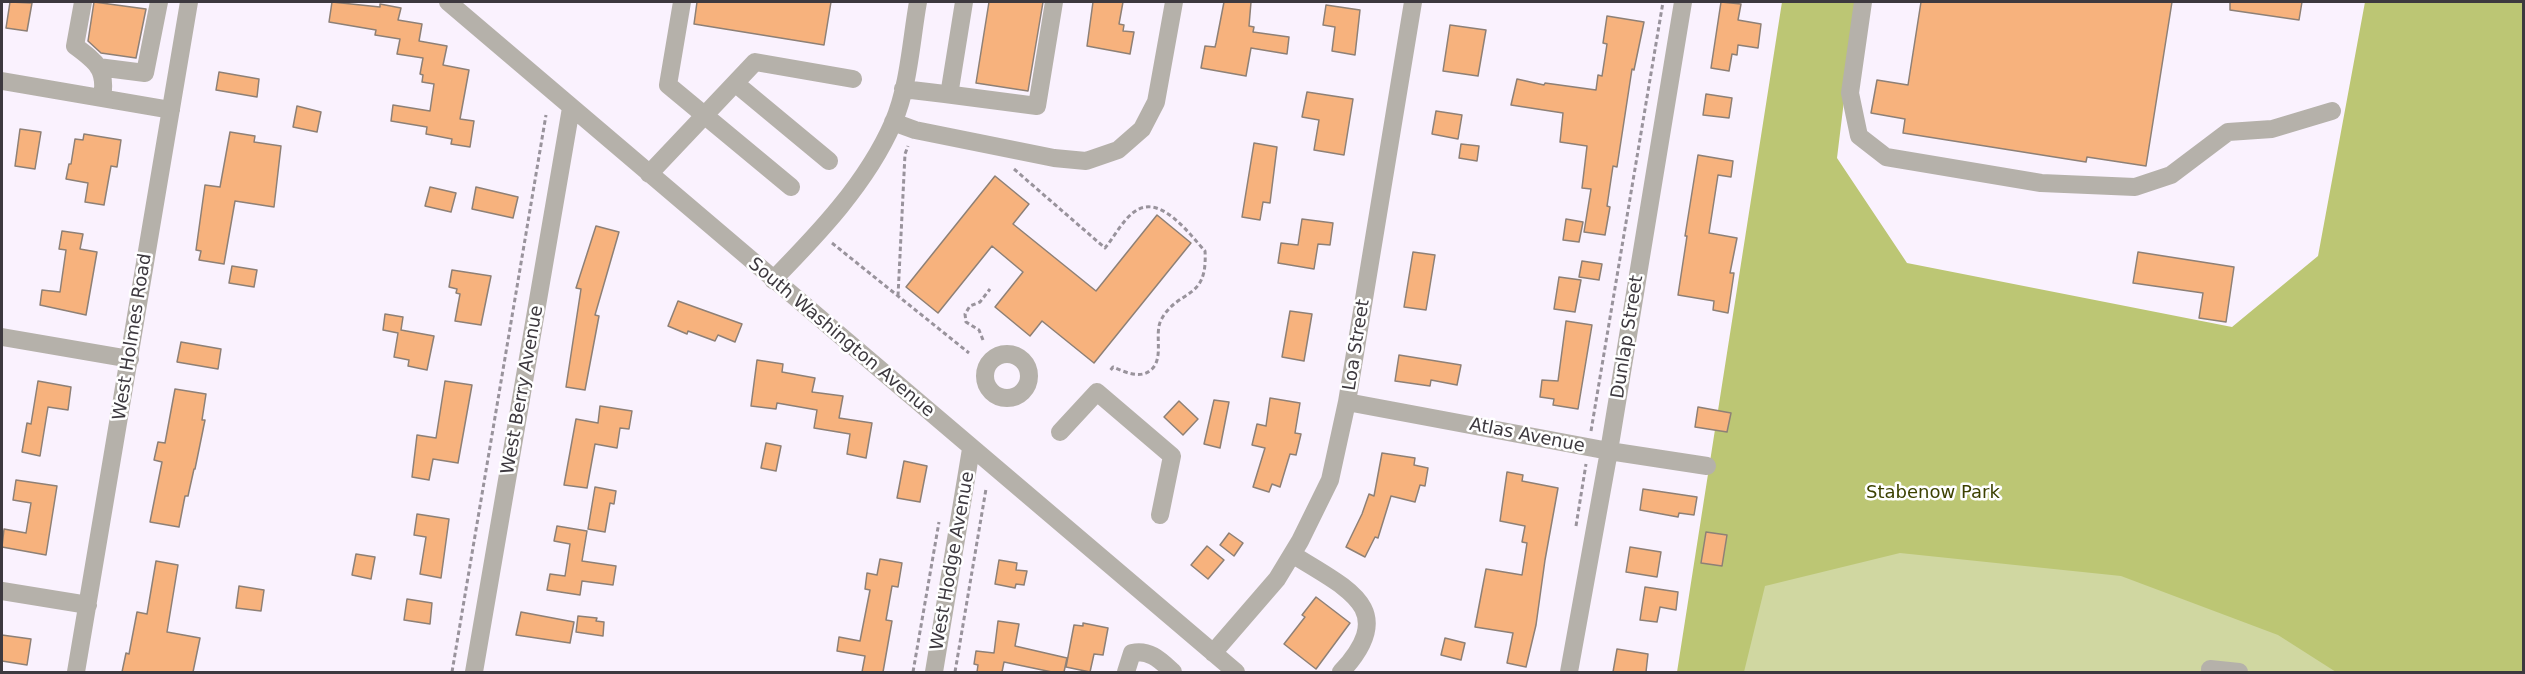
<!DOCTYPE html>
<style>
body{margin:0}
#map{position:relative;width:2525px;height:674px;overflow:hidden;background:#faf2fe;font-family:"DejaVu Sans",sans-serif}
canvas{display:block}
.frame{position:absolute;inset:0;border:3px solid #3d393f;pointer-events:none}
</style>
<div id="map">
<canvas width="2525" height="674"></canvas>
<div class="frame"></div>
</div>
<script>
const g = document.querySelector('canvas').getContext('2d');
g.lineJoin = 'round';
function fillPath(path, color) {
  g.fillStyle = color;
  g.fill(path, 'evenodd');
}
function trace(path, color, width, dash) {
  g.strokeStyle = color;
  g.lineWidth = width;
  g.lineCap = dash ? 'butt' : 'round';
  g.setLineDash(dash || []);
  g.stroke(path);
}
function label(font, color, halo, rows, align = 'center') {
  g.font = font + ' "DejaVu Sans",sans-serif';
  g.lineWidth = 5;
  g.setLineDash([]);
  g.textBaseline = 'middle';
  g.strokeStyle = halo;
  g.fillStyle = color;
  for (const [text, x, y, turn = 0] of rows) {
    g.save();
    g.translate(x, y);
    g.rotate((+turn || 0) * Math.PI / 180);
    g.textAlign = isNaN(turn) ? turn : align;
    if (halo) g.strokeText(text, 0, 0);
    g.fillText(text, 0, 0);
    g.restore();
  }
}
fillPath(new Path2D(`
 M2523,2V672H1707L1790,293L2323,365Z`), '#d0d7a1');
fillPath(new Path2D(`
 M1782,2H1856L1837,158L1907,263L2232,327L2318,256L2365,2H2523V672H2336L2278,635L2121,576L1900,553L1765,586L1744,672H1677Z`), '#bcc674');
const building = new Path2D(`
 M10,2L32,3L27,31L6,28Z
 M94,2L146,9L136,58L101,53L88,41Z
 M332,2L380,7V4L401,8L398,20L422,24L419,41L447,46L443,65L469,70L460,119L474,121L470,147L451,144L452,139L426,134L427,127L391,121L393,105L430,111L434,84L422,82L423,75L420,74L423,58L397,54L400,39L375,35L376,30L329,22Z
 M697,2H831L824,45L694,24Z
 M989,2H1043L1028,91L976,83Z
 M1093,2H1123L1119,24L1124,25L1123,31L1134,32L1130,54L1087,46Z
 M1224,2H1251L1249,26L1254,27L1253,32L1289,37L1287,54L1251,48L1246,76L1201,68L1205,46L1215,47L1216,43Z
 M1721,2L1741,4L1738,20L1761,24L1758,48L1738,45L1737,55L1732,54L1729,71L1711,68Z
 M1921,2H2172L2146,166L2087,157L2086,162L1903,133L1905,119L1871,113L1877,80L1908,85Z
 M2230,2H2302L2299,20L2230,10Z
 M1326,5L1360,10L1355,55L1332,51L1335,27L1323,25Z
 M1607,16L1644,22L1634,70L1632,69L1617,167L1613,166L1607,206L1610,207L1605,235L1584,232L1591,189L1582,188L1587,146L1560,142L1563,113L1511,105L1517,79L1544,85L1545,83L1596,90L1598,75L1602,76L1607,44L1603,43Z
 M1450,25L1486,30L1478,76L1443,71Z
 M219,72L259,79L257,97L216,90Z
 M1307,92L1353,99L1344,155L1314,150L1319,120L1302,117Z
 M1706,94L1732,98L1729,118L1703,115Z
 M297,106L321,112L317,132L293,127Z
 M1436,111L1462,115L1458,139L1432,134Z
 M20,129L41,132L35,169L15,166Z
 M230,132L255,136L254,142L281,146L274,207L235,201L224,264L199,260L201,251L196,250L205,185L220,187Z
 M84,134L121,140L117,167L111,166L104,205L85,202L88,183L66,179L69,164H71L75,139L83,140Z
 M1254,143L1277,147L1270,203L1263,202L1260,220L1242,217Z
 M1461,144L1479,146L1477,161L1459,158Z
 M1698,155L1733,161L1731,177L1718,175L1709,233L1737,238L1730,273H1734L1728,313L1713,310L1714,301L1678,295L1687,236H1685Z
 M995,176L1029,204L1013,224L1096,291L1157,215L1191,243L1094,363L1042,321L1030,336L995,307L1023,272L992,246L938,313L906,287Z
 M430,187L456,193L451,212L425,206Z
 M476,187L518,197L513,218L472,209Z
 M1302,219L1333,223L1330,245L1318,244L1314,269L1278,263L1281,243L1298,245Z
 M1566,219L1583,222L1579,242L1563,240Z
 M596,226L619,232L595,315L599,316L585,390L566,387L581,289L576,288Z
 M62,231L83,234L80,249L97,252L86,315L40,305L42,290L60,292L66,250L59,249Z
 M1413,252L1435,255L1426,310L1404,307Z
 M2138,252L2234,267L2226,322L2199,318L2203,293L2133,283Z
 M1582,261L1602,264L1599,280L1579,277Z
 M232,266L257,270L254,287L229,283Z
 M452,270L491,276L481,325L455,321L460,294L456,293L457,289L449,287Z
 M1559,277L1581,280L1575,312L1554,309Z
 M678,301L742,324L735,342L718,335L715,341L688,331L687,334L668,326Z
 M1290,311L1312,314L1304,361L1282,357Z
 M385,314L403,317L401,330L434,336L427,370L408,366L409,360L394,357L398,333L383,330Z
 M1566,321L1592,325L1578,409L1553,405L1554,399L1540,397L1542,380L1558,381Z
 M181,342L221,349L218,369L177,362Z
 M1399,355L1461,365L1457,385L1431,380L1430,386L1395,381Z
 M757,360L783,364L782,372L815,378L812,392L843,396L839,418L872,423L866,458L847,454L850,434L814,428L817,410L777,403L776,409L751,406Z
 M38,381L71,387L68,410L48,407L40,456L22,452L27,423L31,424Z
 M445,381L472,385L458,463L433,459L429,480L412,477L417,435L436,438Z
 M175,389L206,394L202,420H205L195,469H194L188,496H185L179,527L150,522L162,462L154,460L158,442L165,443Z
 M1270,398L1300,403L1295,433L1301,434L1296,455L1290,454L1280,487L1272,484L1269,492L1253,487L1265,448L1252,445L1257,424L1266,426Z
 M1214,400L1229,402L1220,448L1204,444Z
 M1179,401L1198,419L1183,435L1164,417Z
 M600,406L632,411L629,429L620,428L617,448L595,444L587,488L564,485L576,419L598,423Z
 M1698,407L1731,413L1727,432L1695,427Z
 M766,443L781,446L776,471L761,468Z
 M1382,453L1415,458L1414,465L1428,468L1425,486L1420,485L1415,502L1391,496L1378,538L1375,537L1365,557L1346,547L1362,514L1369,494L1374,496Z
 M904,461L927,466L920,502L897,498Z
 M1507,472L1523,475L1522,481L1558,488L1545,560L1536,625L1526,667L1507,663L1513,633L1475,627L1486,569L1522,575L1527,543L1522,542L1525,526L1500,521Z
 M16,480L57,486L46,555L2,547L4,529L26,533L31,503L13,500Z
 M595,487L616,491L614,504L610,503L605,532L588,529Z
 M1643,489L1697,497L1694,515L1679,513L1678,517L1640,510Z
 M417,514L449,519L441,578L420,574L426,537L414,535Z
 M557,526L587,531L582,561L616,566L613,585L582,581L580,595L547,590L550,574L565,576L570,544L554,541Z
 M1706,532L1727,535L1722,566L1701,563Z
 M1229,533L1243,543L1234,556L1220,545Z
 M1207,546L1224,560L1208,579L1191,565Z
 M1630,547L1661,552L1657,577L1626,572Z
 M356,554L375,557L371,579L352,575Z
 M880,559L902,563L898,587L892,586L886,620L892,621L883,672H862L865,656L837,651L839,637L860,641L870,590L865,589L867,573L877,575Z
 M999,560L1017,563L1016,570L1027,571L1024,585L1016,584L1015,588L995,584Z
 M156,561L178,565L167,632L200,638L193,672H122L126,653L129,654L137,612L147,614Z
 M239,586L264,590L261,611L236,608Z
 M1645,587L1678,592L1676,610L1660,607L1657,622L1640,620Z
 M1316,597L1350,623L1316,669L1284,644L1305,617L1302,615Z
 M407,599L432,603L430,624L404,620Z
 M521,612L574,622L570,643L516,635Z
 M578,616L597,618L596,621L604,622L603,636L576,632Z
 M998,621L1019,624L1015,646L1067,658L1064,672H1052L1004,662L1002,672H977L978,665L974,664L976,651L994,653Z
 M1083,623L1108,628L1103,655L1094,654L1090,672L1066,667L1074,625L1083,626Z
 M2,635L31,639L27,665L2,661Z
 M1445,638L1465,643L1461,660L1441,655Z
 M1617,649L1648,654L1646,672H1613Z`);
fillPath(building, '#f7b27d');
trace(building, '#8e8076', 1.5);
trace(new Path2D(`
 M1014,169L1105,248C1114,237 1123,220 1134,212C1160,192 1190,235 1205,251C1208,302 1178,288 1161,320C1154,334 1164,357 1152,369C1141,380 1125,372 1113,367L1109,372
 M832,243L969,353
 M898,296L905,154L908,146
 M983,340L979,330L966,322L965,314L970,306L980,302L990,289
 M1591,431L1663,2
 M1576,526L1586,464
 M452,672L546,115
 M913,672L939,522
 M955,672L986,489`), '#99939c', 3, [4.5, 3]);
trace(new Path2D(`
 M83,2L75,46C97,62 107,70 102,98
 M448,2L1236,672
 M682,2L668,85L791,187
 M1863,2L1850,93L1859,136L1886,157L2041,183L2135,187L2171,175L2228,132L2272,129L2332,111
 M98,67L145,73L159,2
 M2,81L171,110
 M735,83L829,161
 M903,89L945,94L950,89L964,2
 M945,94L1037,106L1054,2
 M893,122L915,130L1054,158L1086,161L1118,150L1142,129L1156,102L1174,2
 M649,174L755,62L853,79
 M773,280C818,234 867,183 893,123C909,86 911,41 918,2
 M2,337L130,359
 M985 376a22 22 0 1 1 44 0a22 22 0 1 1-44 0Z
 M1347,402L1609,451L1707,466
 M1060,432L1097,392L1172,456L1160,515
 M1292,554C1345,588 1401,608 1341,672
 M2,591L88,605
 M1213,653L1277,579L1300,541L1330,480L1347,402L1413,2
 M76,672L189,2
 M474,672L571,108
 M934,672L971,449
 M1126,672L1132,653C1150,649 1161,661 1173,672
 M1569,672L1609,451L1683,2
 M2210,672V669L2239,672`), '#b5b1aa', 18);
label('18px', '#3d393f', '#fff', [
 ["West Holmes Road",133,337,-81],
 ["Dunlap Street",1628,337,-81],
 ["South Washington Avenue",841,338,40],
 ["Loa Street",1357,345,-81],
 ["West Berry Avenue",523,390,-80],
 ["Atlas Avenue",1527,436,11],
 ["West Hodge Avenue",953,561,-80]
]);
label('18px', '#3c4100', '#fff', [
 ["Stabenow Park",1933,493]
]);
</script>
